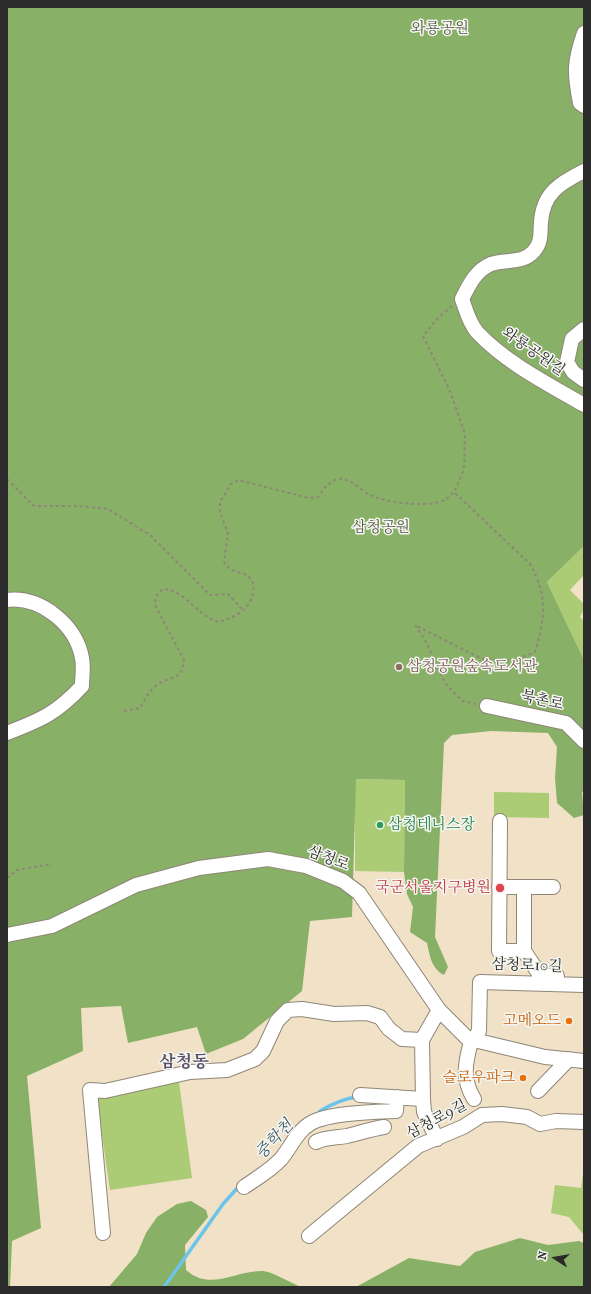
<!DOCTYPE html>
<meta charset="utf-8">
<style>
body{margin:0}
#map{position:relative;width:591px;height:1294px;overflow:hidden;background:#f1e1c6;font-family:"IM FELL French Canon",serif}
canvas{display:block}
.frame{position:absolute;inset:0;border:8px solid #2b2b2b;pointer-events:none}
.north{position:absolute;left:535px;top:1238px;width:40px;height:40px;-webkit-text-stroke:3px #f6f6f2;paint-order:stroke;rotate:282deg;font-size:11px;font-weight:700;line-height:16px;text-align:center;color:#2b2b2b}
.north::after{content:'';display:block;margin:auto;width:14px;height:18px;background:#2b2b2b;clip-path:polygon(50% 0,100% 100%,50% 72%,0 100%)}
</style>
<div id="map">
<canvas width="591" height="1294"></canvas>
<div class="frame"></div>
<div class="north">N</div>
</div>
<script>
const g = document.querySelector('canvas').getContext('2d');
g.lineJoin = 'round';
function fillPath(path, color) {
  g.fillStyle = color;
  g.fill(path, 'evenodd');
}
function trace(path, color, width, dash) {
  g.strokeStyle = color;
  g.lineWidth = width;
  g.lineCap = dash ? 'butt' : 'round';
  g.setLineDash(dash || []);
  g.stroke(path);
}
function label(font, color, halo, rows, align = 'center') {
  g.font = font + ' "IM FELL French Canon","Noto Serif KR",serif';
  g.lineWidth = 3;
  g.setLineDash([]);
  g.textBaseline = 'middle';
  g.strokeStyle = halo;
  g.fillStyle = color;
  for (const [text, x, y, turn = 0] of rows) {
    g.save();
    g.translate(x, y);
    g.rotate((+turn || 0) * Math.PI / 180);
    g.textAlign = isNaN(turn) ? turn : align;
    if (halo) g.strokeText(text, 0, 0);
    g.fillText(text, 0, 0);
    g.restore();
  }
}
fillPath(new Path2D(`
 M584,546V575L570,590L584,604V609L580,617L584,621V660L547,582Z
 M355,779L405,780L404,872L355,871Z
 M494,792L549,793V818L494,817Z
 M179,1082L192,1178L110,1190L96,1094Z
 M584,1167V1233L583,1234L569,1217L551,1213L555,1185L581,1188Z`), '#abcc75');
fillPath(new Path2D(`
 M7,7H584V546L547,582L584,660V791L582,792L584,815L574,818L557,803L555,778L557,747L548,733L491,731L452,735L444,743L435,937L448,967L444,975C431,968 430,956 427,943L410,932L413,907L407,894L404,872L405,780L356,779L352,917L310,921L302,991L243,1039L206,1054L197,1027L128,1043L121,1006L81,1008L83,1051L27,1076L41,1228L12,1241L10,1287H7Z
 M191,1201L206,1210L208,1217L185,1245L186,1270C211,1292 235,1270 263,1271C273,1272 291,1283 301,1287H109L137,1254L146,1233L157,1217L177,1204Z
 M520,1238L548,1245L579,1241L584,1243V1287H356L409,1258L460,1266L475,1252Z`), '#88b066');
trace(new Path2D(`
 M320,1116V1111C332,1104 345,1098 358,1097
 M164,1287L223,1204L240,1185`), '#6bc4e9', 3.5);
const minor = new Path2D(`
 M584,33C574,62 574,73 580,103L584,106
 M584,171C560,183 543,193 541,222C540,233 542,242 534,251C523,264 506,259 491,264C476,270 469,285 462,299C466,310 469,323 477,332C506,363 548,384 584,405
 M584,329L572,339L567,362L573,372L584,380
 M7,600C41,596 76,625 82,658C84,667 82,677 82,686C57,713 41,720 7,733
 M487,706L566,723L584,741
 M500,821L499,951H524
 M499,887H553
 M524,887V951L540,975L557,976
 M7,935L52,926L136,885L199,868L268,859L306,866L343,881L359,893L439,1010L471,1042L474,1040L545,1057L584,1061
 M474,1040L479,1031L480,982L584,985
 M471,1042C465,1063 462,1079 474,1099
 M538,1091L569,1059
 M360,1095L423,1099L422,1040L439,1010
 M423,1099L424,1112L437,1139
 M316,1142C326,1137 336,1138 347,1136C360,1133 371,1129 384,1127
 M244,1187C257,1178 271,1170 281,1159C291,1147 297,1131 311,1123C329,1113 374,1112 396,1111L397,1097
 M103,1233L90,1090L105,1091L190,1072L227,1070L255,1059L263,1051L277,1021L288,1010L302,1009L334,1014L367,1013L380,1017L389,1029L402,1039L422,1040
 M309,1236L418,1146L463,1127L482,1115L502,1114L527,1117L540,1124L556,1121L584,1122`);
trace(minor, '#8e8678', 16);
trace(new Path2D(`
 M452,306L439,317L423,336L450,391L465,434L464,470L454,492
 M7,479L34,506H78L108,509L150,535L210,595L228,594L243,610
 M124,711L140,708C145,699 149,691 157,685C170,675 182,682 184,660L155,605C155,597 157,594 163,589C186,590 198,617 219,622C227,619 235,617 242,611C251,605 258,587 250,578C244,572 237,573 230,569C228,568 226,564 224,562L228,533L220,512V502L231,484L238,480L309,498L318,497C324,489 328,482 338,479C350,477 359,489 368,494C385,503 427,508 445,500C448,498 452,494 454,492L530,564C548,596 545,619 535,652L513,661L480,658L415,625L425,640L445,683L462,701L476,704
 M7,878L17,870L52,864`), '#8e8678', 2, [3, 3]);
trace(minor, '#fff', 14);
for (const [x, y, r, color] of [
 [399,667,4,"#8d6e63"],
 [380,825,4,"#2e9e5b"],
 [500,888,5,"#e0444e"],
 [569,1021,4,"#e8710a"],
 [523,1078,4,"#e8710a"]
]) {
  const dot = new Path2D();
  dot.arc(x, y, r, 0, 2 * Math.PI);
  g.fillStyle = color;
  g.fill(dot);
  trace(dot, '#f6f6f2', 1.5);
}
label('15px', '#515b41', '#f6f6f2', [
 ["와룡공원",440,29],
 ["삼청공원",381,528]
]);
label('15px', '#2b2b2b', '#f6f6f2', [
 ["와룡공원길",533,352,35],
 ["북촌로",542,701,13],
 ["삼청로",328,859,21],
 ["삼청로10길",527,966,2],
 ["삼청로9길",437,1120,-28]
]);
label('15px', '#785e54', '#f6f6f2', [
 ["삼청공원숲속도서관",407,667]
], 'left');
label('15px', '#27864d', '#f6f6f2', [
 ["삼청테니스장",388,825]
], 'left');
label('15px', '#be3a42', '#f6f6f2', [
 ["국군서울지구병원",491,888]
], 'right');
label('15px', '#c56008', '#f6f6f2', [
 ["고메오드",561,1021],
 ["슬로우파크",515,1078]
], 'right');
label('italic 16px', '#3e5964', '#f6f6f2', [
 ["중학천",275,1140,-47]
]);
label('bold 17px', '#5a5268', '#f6f6f2', [
 ["삼청동",184,1063]
]);
</script>
